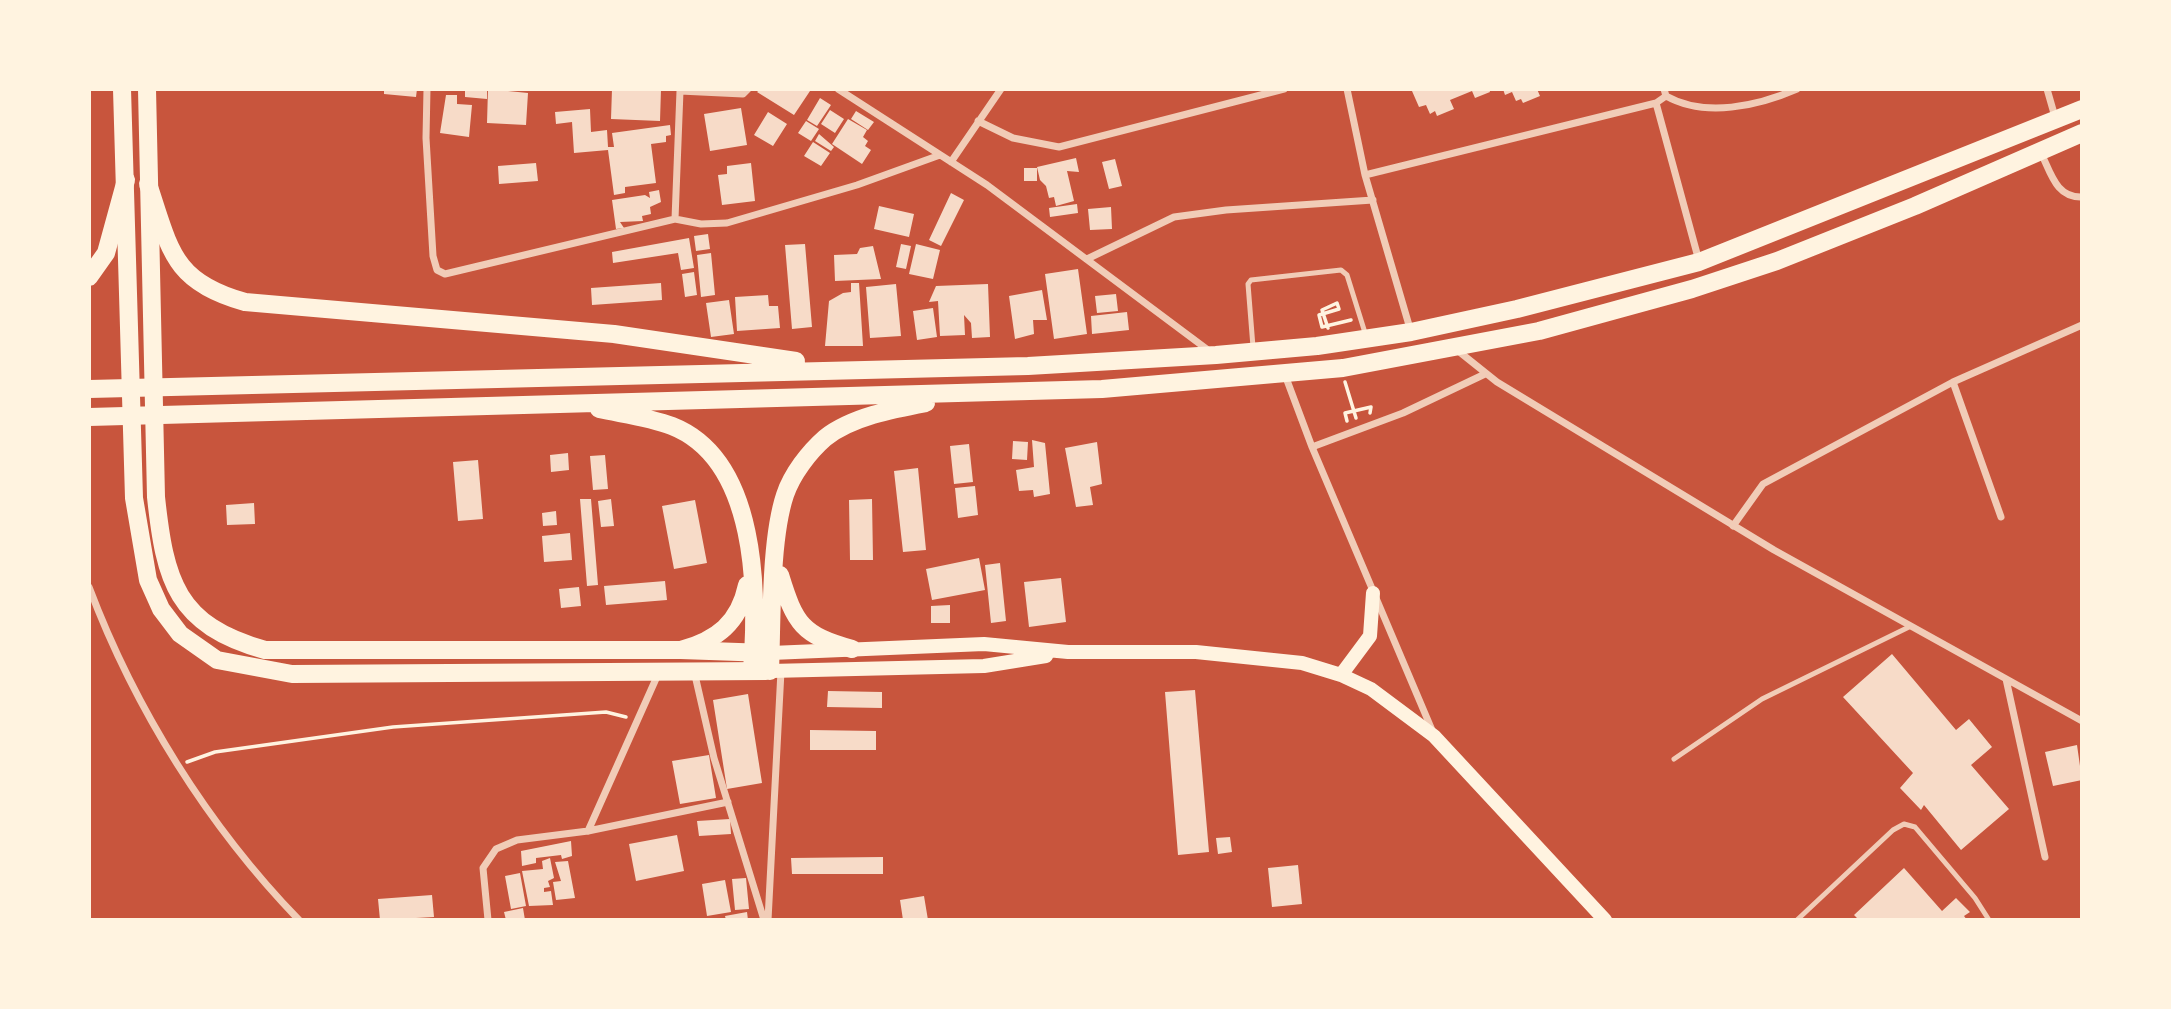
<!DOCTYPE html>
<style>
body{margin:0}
#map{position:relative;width:2171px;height:1009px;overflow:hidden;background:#c8553d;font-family:"Nunito Sans",sans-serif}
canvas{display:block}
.frame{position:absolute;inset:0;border:91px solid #fff3e0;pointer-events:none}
</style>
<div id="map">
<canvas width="2171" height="1009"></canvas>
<div class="frame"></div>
</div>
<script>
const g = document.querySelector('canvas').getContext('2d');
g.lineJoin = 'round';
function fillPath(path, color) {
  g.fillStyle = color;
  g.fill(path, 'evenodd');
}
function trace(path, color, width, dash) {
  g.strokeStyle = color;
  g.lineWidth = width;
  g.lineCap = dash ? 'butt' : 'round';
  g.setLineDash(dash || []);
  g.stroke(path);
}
fillPath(new Path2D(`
 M384,89H417L416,97L384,94Z
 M465,89H487V99L465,97Z
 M488,89L528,93L526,125L487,123Z
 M612,89H661L660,121L611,119Z
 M760,89H806L810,91L794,115L757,92Z
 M1417,89H1489L1490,92L1475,98L1472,91L1450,100L1454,109L1437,116L1435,111L1430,114L1426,105L1419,107L1412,91Z
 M1503,89H1537L1540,96L1523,103L1521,99L1516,101L1512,92L1505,95Z
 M446,95H457V104L472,105L469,137L440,133Z
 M820,98L831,105L817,126L807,120Z
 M741,108L747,145L710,151L704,114Z
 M590,109L591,132L607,130L608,147H614L612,133L670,125L671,135L666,136V142L651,144L656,183L625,187V193L614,195L608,150L574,153L572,122L556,124L555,112Z
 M830,110L844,119L835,133L821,124Z
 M856,111L874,122L868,130L851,119Z
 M768,112L787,124L773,146L754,135Z
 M848,119L867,130L863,137L868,141L865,146L871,150L862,164L832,144Z
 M806,121L819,129L811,141L798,133Z
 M819,134L834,147L831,151L815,141Z
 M813,142L830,153L821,166L804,156Z
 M1076,158L1079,172L1067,171L1074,201L1056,206L1054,197L1049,198L1046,186L1040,180L1037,167Z
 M1115,159L1122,186L1109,189L1102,162Z
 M536,163L538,181L499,184L498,166Z
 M751,163L755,201L722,205L718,175L727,174V166Z
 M1024,168H1037V181H1024Z
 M659,190L661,202L650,207L651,214L642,216L643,221L620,222L624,228L616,229L612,200L645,195L650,198L649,192Z
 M951,193L964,200L941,246L929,240Z
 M1077,204L1078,213L1050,217L1049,208Z
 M879,206L914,214L909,237L874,229Z
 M1111,207L1112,229L1090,230L1088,209Z
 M708,234L710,249L696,251L694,236Z
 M689,238L694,268L681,270L678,253L613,263L612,252Z
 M805,244L812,327L792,329L785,245Z
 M901,244L911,246L906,269L896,267Z
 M916,244L940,250L933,279L909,274Z
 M873,246L881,279L835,281L834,255L857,254L860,248Z
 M711,253L715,295L701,297L697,255Z
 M1078,269L1087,334L1054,339L1045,274Z
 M694,272L697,295L685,297L682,274Z
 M661,283L662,300L592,305L591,288Z
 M851,283H859L863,346H825L829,301L843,293L851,292Z
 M896,284L901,336L870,338L866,287Z
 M988,284L990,337L972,338L971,323L964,315L965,335L940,336L938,301L929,302L936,286Z
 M1042,290L1047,320H1033L1034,334L1015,339L1009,296Z
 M1116,294L1118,311L1097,313L1095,296Z
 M768,295L769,306H778L780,328L737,331L735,297Z
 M729,300L734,334L711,337L706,303Z
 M933,308L937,337L917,340L913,311Z
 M1127,312L1129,330L1092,334L1091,316Z
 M1032,440L1045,443L1050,494L1034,497L1033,490L1019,491L1016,470L1034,467Z
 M1013,441L1028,442L1027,460L1012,459Z
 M1097,442L1102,484L1090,487L1093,505L1076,507L1065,448Z
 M969,444L973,482L954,484L950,446Z
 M568,453L569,470L551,472L550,455Z
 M605,455L608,489L593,490L590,456Z
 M478,460L483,519L458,521L453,462Z
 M918,468L926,550L903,552L894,471Z
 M975,486L978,515L958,518L955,488Z
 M580,499H591L598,585L587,586Z
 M611,499L614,526L601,527L598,501Z
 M872,499L873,560H850L849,500Z
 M695,500L707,563L674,569L662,506Z
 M254,503L255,524L227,525L226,505Z
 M556,511L557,525L543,526L542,513Z
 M570,533L572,560L544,562L542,536Z
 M979,558L985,590L932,600L926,569Z
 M1000,563L1006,621L991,623L985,565Z
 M1061,578L1066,622L1029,627L1024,582Z
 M665,581L667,600L606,605L604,586Z
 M579,587L581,606L561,608L559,589Z
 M950,605V623H931V606Z
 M1892,654L1956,730L1969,719L1992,747L1971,765L2009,809L1961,850L1924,805L1921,810L1900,788L1913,773L1843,697Z
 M1195,690L1209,852L1178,855L1165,692Z
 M828,691L882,692V708L827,707Z
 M748,694L762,783L727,789L713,700Z
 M810,730L876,731V750H810Z
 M2077,745L2082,780L2053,786L2045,752Z
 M709,755L716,798L680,804L672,761Z
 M730,819L731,834L699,836L697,821Z
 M677,835L684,871L636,881L629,844Z
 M1230,837L1232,852L1218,854L1216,838Z
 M571,841L572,856L562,859L561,855L536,858V863L522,866L521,851Z
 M883,857V874H792L791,858Z
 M550,858L554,878L548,881L550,887L544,888V892L551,891L553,905L529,906L522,871L543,869L542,861Z
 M568,861L575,898L556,900L553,882L561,881L555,862Z
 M1298,865L1302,904L1272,907L1268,868Z
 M1904,868L1942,911L1956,898L1970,912L1964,916L1967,920H1859L1854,915Z
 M520,873L526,906L511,909L505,876Z
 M746,878L749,909L735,910L732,879Z
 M725,880L731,912L707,916L702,884Z
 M432,895L434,917L380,920L378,899Z
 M924,896L928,920H903L900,900Z
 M523,908L525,920H506L504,912Z
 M747,912L748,920H726L725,916Z`), '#f7dbc8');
trace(new Path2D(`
 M1328,328L1322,310L1337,303L1339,309L1319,315L1322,327L1351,320
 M1345,382L1356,418
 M1347,421L1345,413L1371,407L1370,413
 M187,762L215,752L393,727L606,712L626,717`), '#fff3e0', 3.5);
trace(new Path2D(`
 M1253,347L1248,284L1251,280L1341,270L1347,275L1366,336
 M1674,759L1762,699L1911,626
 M1797,920L1893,830L1904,824L1915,827L1975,898L1989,920`), '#f1ccb7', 5);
trace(new Path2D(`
 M427,89L426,138L433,256L437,270L445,274L675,219L701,224L727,223L857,185L940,155
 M838,89L987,185L1212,353
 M1347,89L1365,175L1411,332
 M1664,89L1666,96C1705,118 1758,106 1797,89
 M2047,89L2055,117
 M1656,103L1699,261
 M978,121L1013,138L1059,147L1284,89
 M2041,153C2051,173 2056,198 2082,197
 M951,162L1001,89
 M1365,175L1656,103L1666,96
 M675,219L680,91L743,94L748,89
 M1087,259L1174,217L1226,210L1373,200
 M1457,350L1497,382L1774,550L2082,721
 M1285,375L1312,447L1432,730
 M1312,447L1403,413L1485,374
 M2001,517L1953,382L2082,325
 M1733,526L1763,484L1953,382
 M89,587C135,709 208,826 299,920
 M694,671L714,758L764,920
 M2006,679L2045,857
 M588,831L659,672
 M488,920L483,868L496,849L517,840L588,831L728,802
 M768,920L781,671`), '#f1ccb7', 7);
trace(new Path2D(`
 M771,653L984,644L1068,652H1196L1302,663L1341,675L1371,689L1434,736L1605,920
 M770,671L984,666L1046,656
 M1341,675L1370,636L1373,593`), '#fff3e0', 14);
trace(new Path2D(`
 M122,89L134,498L148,580L161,609L180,634L217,660L292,674L766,671
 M147,89L156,497C165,581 176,625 265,650H681L767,653`), '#fff3e0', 18);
trace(new Path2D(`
 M148,184C170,249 172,282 245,302L614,334L796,361
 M89,277L106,253L126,180
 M89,389L1028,366L1216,355L1317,346L1411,332L1517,309L1699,262L2082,109
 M599,409C622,414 649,417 672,426C758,460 758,593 752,670
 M89,417L1102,389L1343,368L1539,331L1692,289L1777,261L1915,206L2082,133
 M780,575C795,624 802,635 852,649
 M681,650C717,640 739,623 747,585
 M770,671C772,622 770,540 785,495C792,474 809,452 825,438C851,417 894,409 926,403`), '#fff3e0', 18);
</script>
